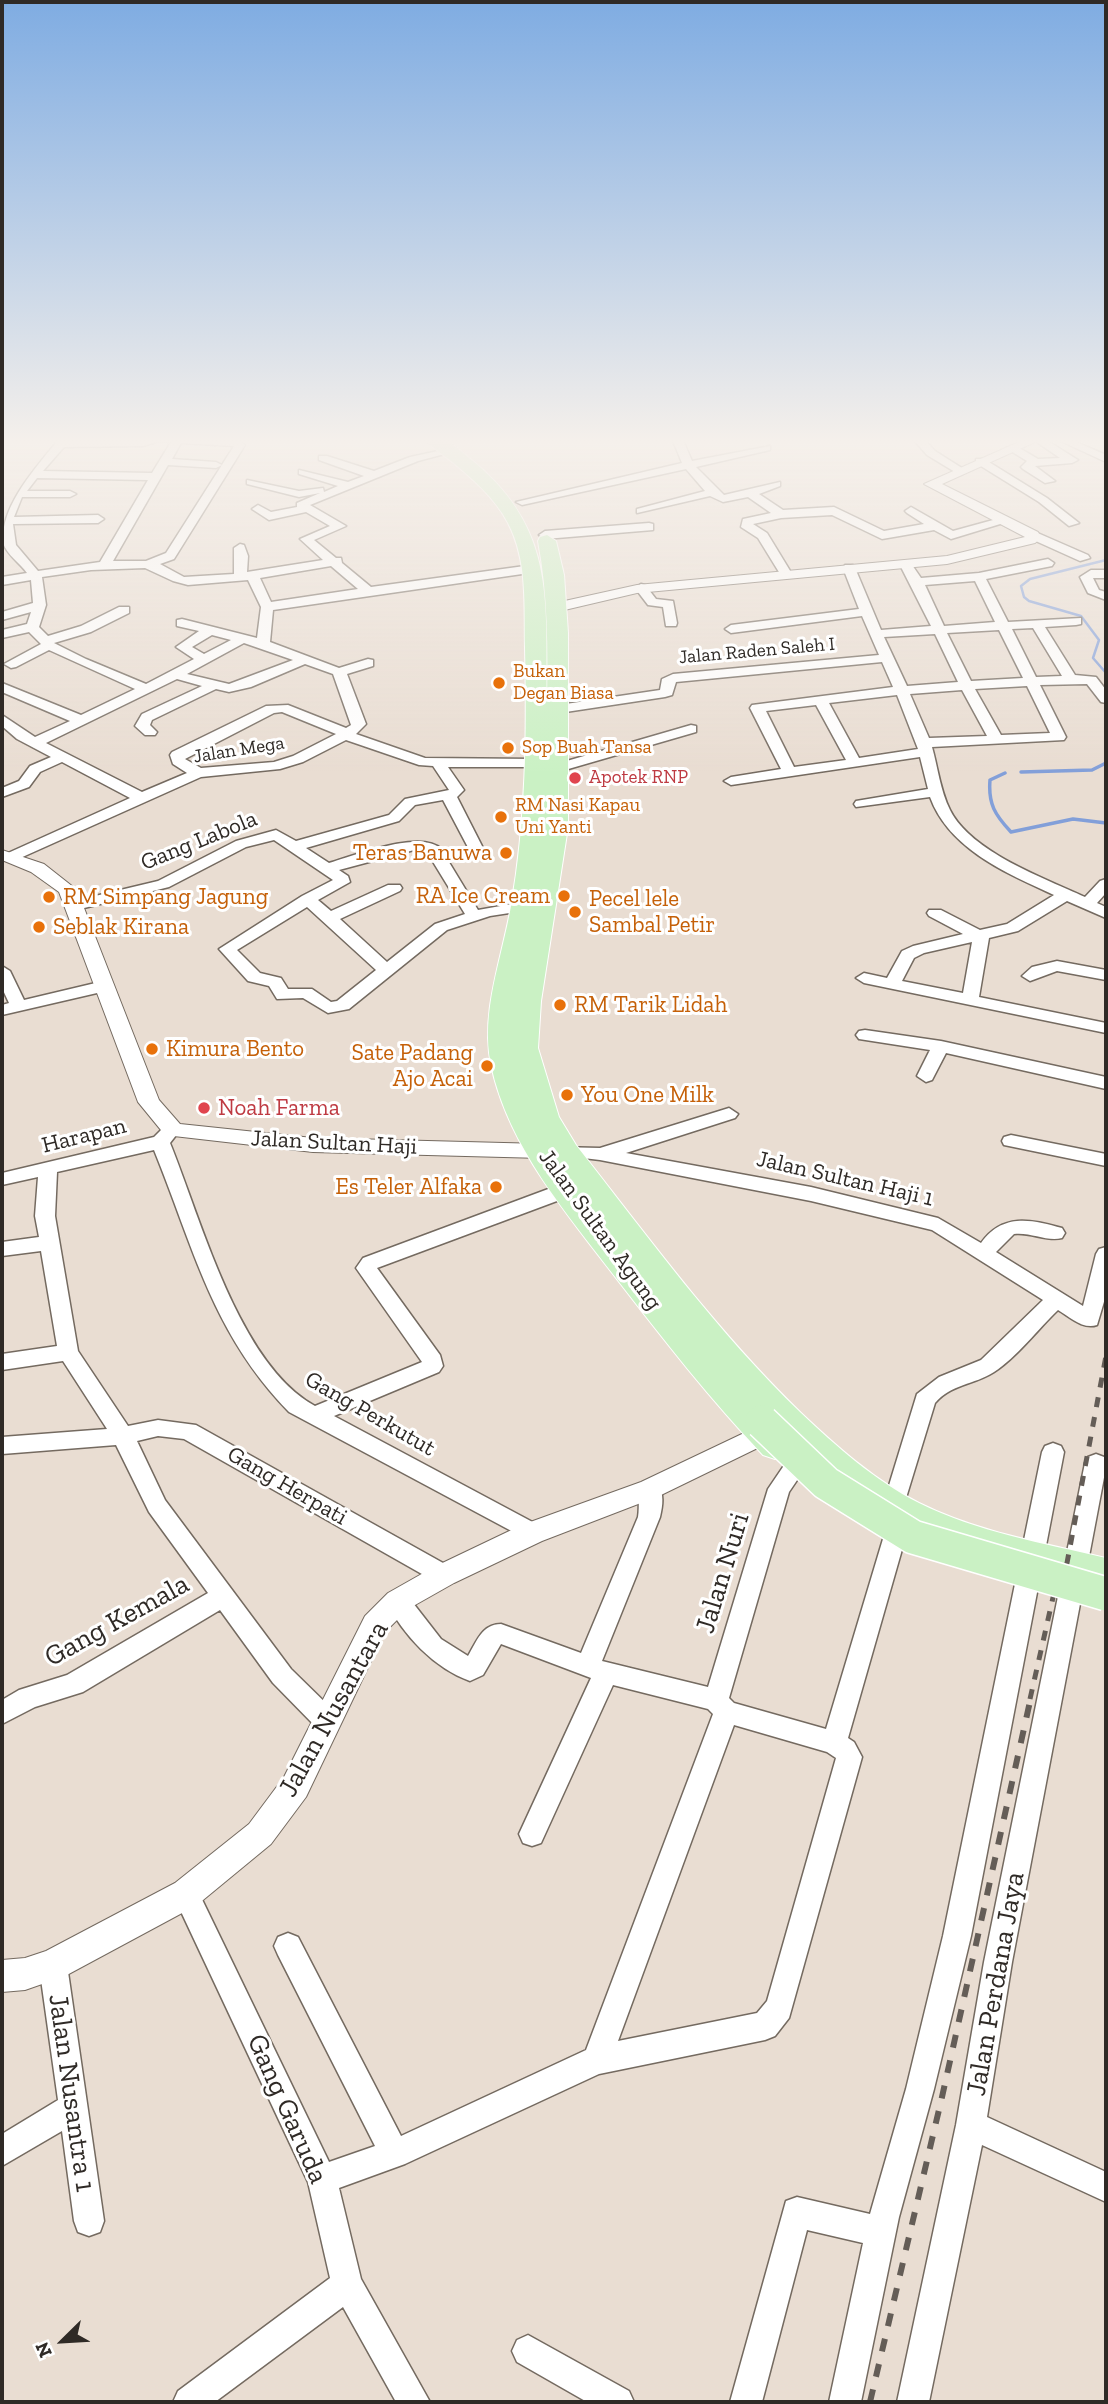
<!DOCTYPE html>
<style>
body{margin:0}
#map{position:relative;width:1108px;height:2404px;overflow:hidden;background:#e9ddd2;font-family:"Zilla Slab",serif}
canvas{display:block}
.frame{position:absolute;inset:0;border:4px solid #2f2a26;pointer-events:none}
.north{position:absolute;left:28px;top:2306px;width:70px;height:70px;-webkit-text-stroke:5px #fff;paint-order:stroke;rotate:246deg;font-size:19px;font-weight:700;line-height:28px;text-align:center;color:#2f2a26}
.north::after{content:'';display:block;margin:auto;width:24px;height:32px;background:#2f2a26;clip-path:polygon(50% 0,100% 100%,50% 72%,0 100%)}
</style>
<div id="map">
<canvas width="1108" height="2404"></canvas>
<div class="frame"></div>
<div class="north">N</div>
</div>
<script>
const g = document.querySelector('canvas').getContext('2d');
g.lineJoin = 'round';
function trace(path, color, width, dash) {
  g.strokeStyle = color;
  g.lineWidth = width;
  g.lineCap = dash ? 'butt' : 'round';
  g.setLineDash(dash || []);
  g.stroke(path);
}
function fillPath(path, color) {
  g.fillStyle = color;
  g.fill(path, 'evenodd');
}
function label(font, color, halo, rows, align = 'center') {
  g.font = font + ' "Zilla Slab",serif';
  g.lineWidth = 6;
  g.setLineDash([]);
  g.textBaseline = 'middle';
  g.strokeStyle = halo;
  g.fillStyle = color;
  for (const [text, x, y, turn = 0] of rows) {
    g.save();
    g.translate(x, y);
    g.rotate((+turn || 0) * Math.PI / 180);
    g.textAlign = isNaN(turn) ? turn : align;
    if (halo) g.strokeText(text, 0, 0);
    g.fillText(text, 0, 0);
    g.restore();
  }
}
trace(new Path2D(`
 M1106,560L1030,579L1021,586L1024,597L1029,601L1081,616L1099,640L1093,658L1106,673`), '#829fd9', 2.5);
trace(new Path2D(`
 M1021,772L1092,770L1106,763
 M1005,773L990,780C988,804 995,815 1011,832L1073,819L1106,823`), '#829fd9', 3.5);
const minor = new Path2D(`
 M60,438H70L69,441L211,438C223,438 236,437 245,445L174,559L160,564L184,577L234,574V548L240,544L244,545L248,556L247,572L323,560L300,539L330,526L306,512L269,520L252,509L258,505L271,512L297,507V503L320,493L299,497L247,484V480L299,491L323,488L324,492L338,486L299,474V470L348,482L364,476L319,460V456H327L374,471L410,457L452,448V452L418,461L310,505L346,526L314,540L336,558H341L342,563L371,587L532,565L538,569L536,572L273,610L270,642L339,668L368,659L373,660V666L347,674L366,724L356,734L425,758L535,759L542,763L535,767H448L464,790L457,797L484,850L481,853H471L443,800L415,805L399,821L306,848L329,863C353,856 422,829 441,849L478,910L523,902L529,904L531,907L529,910L490,916L447,930L349,1009L328,1013L303,998L277,999L269,986L248,981L219,949L302,896L333,880L274,840L246,847L169,887L76,910L68,905L70,902L158,881L236,841L276,830L296,841L389,815L405,799L449,790L433,766L419,765L346,740L303,762L280,769L201,777L18,859H8L5,856L8,853L130,798L62,762L40,772L29,787L2,797V788L19,781L30,766L51,757L17,739L2,726V715L35,737L70,721L2,692V683L81,715L135,689L49,650L16,667L11,668L4,664L41,644L29,632L2,638V630L27,624L31,612L2,620V612L33,603L31,580L2,585V577L27,573C20,563 7,555 3,543C0,505 39,464 60,438ZM160,441L171,442L152,473L43,471L64,447L143,446ZM181,443L234,446L166,553L146,561H113L168,465L216,468L222,465L216,462L172,459ZM37,478L148,480L100,562L38,571L16,545L13,524L98,523L104,519L98,515L14,517L22,497H70L76,494L70,491H27ZM331,566L358,589L271,602L260,578ZM145,568L173,581L188,585L248,580L261,607L257,638L182,619L177,620V626L199,631L176,647L194,659L146,684L86,659L54,643L91,632L129,613V607H119L81,626L48,636L39,627L46,605L42,577L91,570ZM212,635L231,640L204,654L192,647ZM244,643L293,660L229,684L187,674ZM305,664L333,674L351,725L346,728L288,705L266,706L172,752L170,755L173,764L187,773L142,792L46,743L177,679L202,686L142,714L135,726L145,735H155L157,732L150,725L152,720L216,689L229,692L251,687ZM282,712L336,734L293,756L274,762L201,768L185,759L274,713ZM414,850L427,852L465,914L435,924L387,962L340,919L400,891L402,888L400,885H388L331,911L318,900L350,882L348,876L339,870ZM307,907L376,970L337,1001L331,1002L312,989H288L281,978L260,973L237,950Z
 M672,438H682L692,461L770,446V450L696,467L724,495L780,482V486L759,494L783,510L834,507L884,531L924,524L907,513L905,511L911,507L953,531L1004,517L1010,521L951,539L934,530L882,539L832,515L781,518L753,524L767,533L792,574L786,578L782,577L758,538L741,527L743,519L771,513L748,497L723,502L710,496L637,513V509L705,491L686,469L522,505L516,502L682,463Z
 M912,438H923L935,451L965,470L955,472L927,455Z
 M1031,438H1043L1078,460L1072,463L1035,466L1055,481L1045,483L1023,469L1021,467L1027,461L1006,448L1016,446L1038,459L1060,458Z
 M1054,438H1067L1106,455V462Z
 M976,459H984L1047,498L1079,523L1069,526L1039,502L976,463Z
 M649,523L653,524V530L545,539L539,535L545,531Z
 M1033,531L1088,555L1090,558L1080,561L1029,538V532Z
 M1048,559L1054,563L1052,566L986,579L1008,622L1081,618V624L1076,625L1045,627L1075,675L1096,677L1106,690V703L1101,702L1087,684L1040,685L1066,737L1064,740L932,747C938,768 940,790 950,810C971,852 1044,878 1085,897L1100,881L1106,879V893L1097,903L1106,907V918L1067,901L1018,931L989,938L979,997L1106,1023V1033L864,983L856,978L864,973L887,978L902,951L913,946L963,934L929,916L927,913L929,910H941L980,930L1007,924L1054,895C1006,873 949,849 930,797L856,807L854,804L856,801L928,789L920,757L731,785L724,781L731,777L781,769L750,708L752,705L893,687L882,662L676,682L672,695L665,697L559,713L552,709L559,705L660,690L662,679L673,674L879,655L862,616L731,633L725,629L731,625L859,609L843,568L845,565H853L855,568L881,630L931,626L900,565L902,562H910L921,578L979,573ZM975,581L995,622L944,626L925,585ZM1033,628L1062,676L1036,677L1012,629ZM999,630L1023,678L971,681L947,633ZM935,634L958,682L907,686L884,637ZM1027,686L1050,733L1001,735L975,689ZM962,690L987,736L929,738L910,694ZM897,695L918,749L859,758L829,703ZM816,705L846,760L794,767L766,711ZM972,942L963,993L902,981L914,958L924,953Z
 M1091,570H1106V578H1093L1099,590L1106,592V600L1088,593L1080,577Z
 M641,584L645,585L656,599L673,601L677,623L676,626H666L663,607L648,605L635,588Z
 M691,725L696,726V732L558,772L551,768L553,765Z
 M1057,961L1106,970V980L1057,971L1030,981L1022,976L1032,967Z
 M2,966L10,971L24,1000L104,981L112,986L110,990L2,1015V1005L9,1003L2,988Z
 M865,1030L941,1041L1106,1077V1089L946,1053L932,1080L926,1082L917,1076L930,1050L859,1039L856,1035L859,1031Z
 M729,1108L738,1114L735,1118L626,1153L811,1187L938,1218L981,1243C1002,1213 1031,1219 1062,1228L1065,1233L1062,1238C1047,1242 1031,1232 1014,1234L996,1252L1083,1306L1096,1254L1099,1249L1106,1247V1295L1097,1325C1083,1330 1070,1317 1058,1310C1039,1328 1016,1358 994,1372C974,1385 951,1384 935,1403L902,1511L894,1514L886,1511L883,1505L917,1394L939,1377L981,1360L1043,1300L932,1230L811,1201L600,1160L558,1155L556,1151L558,1147L600,1148Z
 M168,1128L175,1130L177,1134L170,1143C201,1219 239,1365 315,1406L422,1362L356,1268L363,1258L559,1185H573L576,1190L573,1195L377,1268L440,1355L443,1366L439,1372L334,1416L540,1526L543,1533L540,1540L532,1542L289,1412C212,1333 194,1248 154,1150L57,1172L55,1216L78,1351L128,1426L158,1420L196,1425L452,1568L456,1575L452,1582L444,1585L436,1582L184,1439L158,1436L137,1441L165,1500L291,1669L337,1714L340,1722L337,1730L328,1733L319,1730L273,1683L220,1610L83,1692L35,1707L2,1724V1700L19,1690L67,1675L208,1593L149,1512L116,1445L2,1454V1437L107,1429L63,1361L2,1370V1354L57,1346L41,1251L2,1256V1242L39,1237L35,1216L38,1177L2,1185V1173L154,1137L161,1130Z
 M1011,1135L1106,1154V1166L1004,1145L1002,1141L1004,1137Z
 M1053,1443L1061,1446L1064,1452L971,1936L934,2089L899,2217L861,2402H829L863,2243L807,2230L762,2402H730L786,2201L797,2197L870,2214L906,2089L943,1936L1042,1452L1045,1446Z
 M1096,1454L1104,1457L1106,1467L1012,1962L987,2117L1106,2172V2202L982,2145L929,2402H897L956,2125L984,1962L1085,1463L1088,1457Z
 M795,1458L803,1461L806,1467L789,1492L729,1698L734,1703L826,1729L883,1539L886,1532L894,1530L902,1532L905,1539L848,1738L854,1742L862,1757L789,2018L775,2036L765,2040L599,2074L405,2164L339,2188L361,2279L430,2402H396L343,2307L215,2402H173L178,2391L330,2278L308,2182L177,1903L173,1894L177,1885L186,1881L195,1885L329,2162L375,2146L278,1955L274,1946L278,1937L288,1933L298,1937L401,2136L586,2050L713,1714L708,1709L613,1685L541,1843L532,1846L523,1843L519,1834L591,1678L501,1644L483,1675L470,1681C434,1668 403,1635 386,1601L390,1594L398,1591L406,1594L441,1639L468,1656C477,1641 482,1624 501,1624L581,1653L638,1517C640,1506 637,1492 642,1483L650,1480L658,1483C664,1495 663,1504 660,1517L602,1661L708,1687L768,1489L787,1461ZM734,1725L827,1752L836,1758L767,2001L757,2013L618,2041Z
 M53,1952L63,1955L67,1965L104,2221L100,2232L89,2236L78,2232L74,2221L62,2131L2,2166V2134L58,2100L39,1965L43,1955Z
 M528,2335L629,2391L634,2402H587L517,2362L512,2351L517,2340Z`);
const tertiary = new Path2D(`
 M1028,438H1044L942,484L1038,532L1041,538L1035,543L947,564L637,593L556,612L548,607L551,604L637,585L947,556L1025,537L924,484Z
 M2,850L44,864L77,890L159,1100L180,1124L313,1138L542,1144L550,1146L553,1151L550,1156L542,1158L313,1152L165,1135L138,1102L59,892L31,872L2,860Z
 M763,1424L772,1427L776,1434L772,1441L659,1496L542,1541L454,1583L408,1609L385,1632L306,1797L271,1844L197,1905L65,1976L25,1990L2,1992V1960L25,1958L46,1951L175,1883L249,1824L284,1777L365,1616L388,1593L434,1567L522,1525L641,1482Z`);
const primary = new Path2D(`
 M424,438C445,436 458,449 474,462C558,532 545,605 547,704C548,649 548,595 538,541L540,537L547,535L556,541L564,575L568,633V827L541,1001L538,1048L559,1117L576,1145C648,1237 717,1332 801,1413C836,1446 875,1481 919,1503C977,1532 1043,1543 1106,1558V1588C1038,1573 953,1556 892,1521C855,1501 820,1473 790,1443L792,1446L787,1455L775,1459L763,1455C710,1399 663,1339 616,1278C567,1214 508,1146 491,1065C480,1012 502,959 511,906C526,821 527,734 525,648C524,606 528,561 508,523C495,498 472,478 450,460C441,453 431,447 424,438Z`);
trace(minor, '#746a60', 3);
trace(tertiary, '#746a60', 2);
trace(primary, '#fff', 2);
fillPath(minor, '#fff');
fillPath(tertiary, '#fff');
fillPath(primary, '#caf1c4');
trace(new Path2D(`
 M1030,1699L1054,1593L1067,1563L1106,1356`), '#645d57', 5, [10, 10]);
trace(new Path2D(`
 M870,2402L942,2097L1031,1697`), '#645d57', 6, [13, 13]);
const primaryBridge = new Path2D(`
 M762,1422L826,1483L913,1537L1106,1594`);
trace(primaryBridge, '#fff', 36, []);
trace(primaryBridge, '#caf1c4', 33);
const sky = g.createLinearGradient(0, 0, 0, 774);
sky.addColorStop(0, '#7face2');
sky.addColorStop(0.57, '#f5f0eb');
sky.addColorStop(1, '#f5f0eb00');
g.fillStyle = sky;
g.fillRect(0, 0, 1108, 774);
for (const [x, y, r, color] of [
 [499,683,7,"#e8710a"],
 [508,748,7,"#e8710a"],
 [575,778,7,"#e0444e"],
 [501,817,7,"#e8710a"],
 [506,853,7,"#e8710a"],
 [564,896,7,"#e8710a"],
 [49,897,7,"#e8710a"],
 [575,912,7,"#e8710a"],
 [39,927,7,"#e8710a"],
 [560,1005,7,"#e8710a"],
 [152,1049,7,"#e8710a"],
 [487,1066,7,"#e8710a"],
 [567,1095,7,"#e8710a"],
 [204,1108,7,"#e0444e"],
 [496,1187,7,"#e8710a"]
]) {
  const dot = new Path2D();
  dot.arc(x, y, r, 0, 2 * Math.PI);
  g.fillStyle = color;
  g.fill(dot);
  trace(dot, '#fff', 2.5);
}
label('19px', '#2f2a26', '#fff', [
 ["Jalan Raden Saleh I",757,651,-5],
 ["Jalan Mega",239,750,-9]
]);
label('19px', '#c56008', '#fff', [
 ["Bukan",513,672],
 ["Degan Biasa",513,694],
 ["Sop Buah Tansa",522,748],
 ["RM Nasi Kapau",515,806],
 ["Uni Yanti",515,828]
], 'left');
label('19px', '#be3a42', '#fff', [
 ["Apotek RNP",589,778]
], 'left');
label('23px', '#2f2a26', '#fff', [
 ["Gang Labola",199,841,-22],
 ["Harapan",84,1136,-14],
 ["Jalan Sultan Haji",334,1143,3],
 ["Jalan Sultan Haji 1",845,1179,13],
 ["Jalan Sultan Agung",600,1230,54],
 ["Gang Perkutut",370,1414,30],
 ["Gang Herpati",287,1486,30]
]);
label('23px', '#c56008', '#fff', [
 ["Teras Banuwa",492,853,"right"],
 ["RA Ice Cream",550,896,"right"],
 ["RM Simpang Jagung",63,897],
 ["Pecel lele",589,899],
 ["Sambal Petir",589,925],
 ["Seblak Kirana",53,927],
 ["RM Tarik Lidah",574,1005],
 ["Kimura Bento",166,1049],
 ["Sate Padang",473,1053,"right"],
 ["Ajo Acai",473,1079,"right"],
 ["You One Milk",581,1095],
 ["Es Teler Alfaka",482,1187,"right"]
], 'left');
label('23px', '#be3a42', '#fff', [
 ["Noah Farma",218,1108]
], 'left');
label('28px', '#2f2a26', '#fff', [
 ["Jalan Nuri",723,1573,-73],
 ["Gang Kemala",117,1621,-29],
 ["Jalan Nusantara",334,1709,-61],
 ["Jalan Perdana Jaya",996,1984,-80],
 ["Jalan Nusantra 1",71,2093,82],
 ["Gang Garuda",287,2109,66]
]);
</script>
